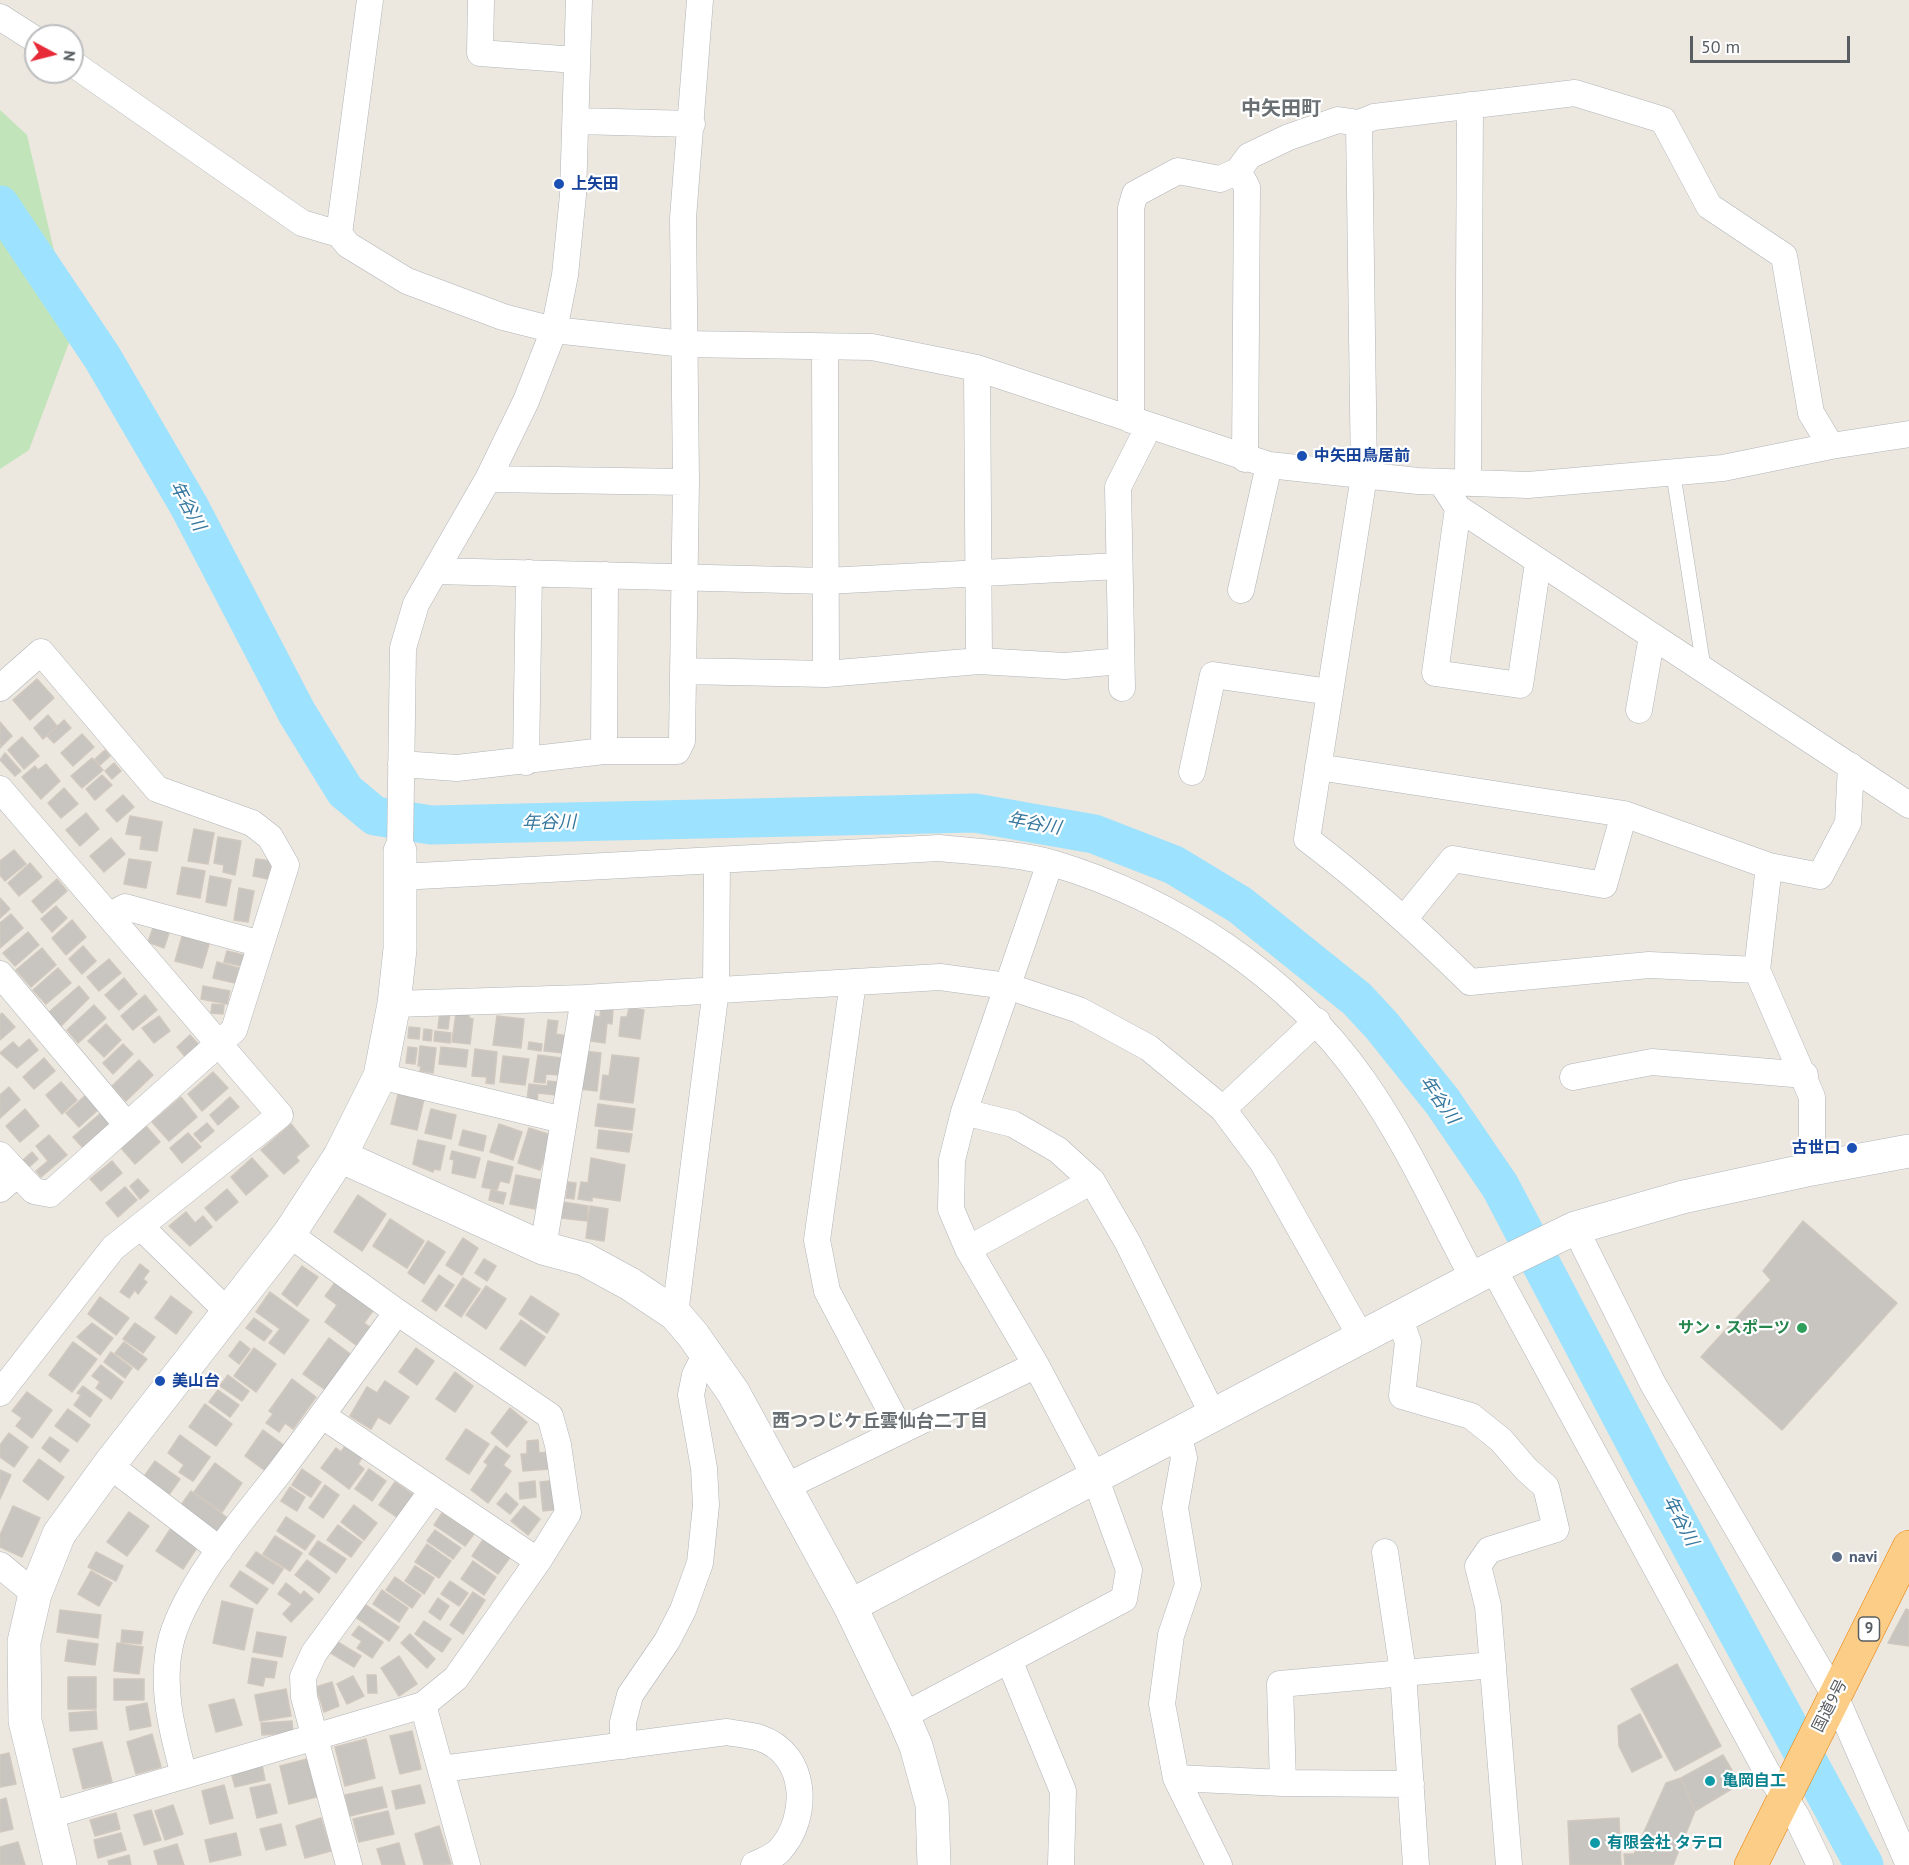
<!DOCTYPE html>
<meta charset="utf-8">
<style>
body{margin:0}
#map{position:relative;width:1909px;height:1865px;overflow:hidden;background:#ece7df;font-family:"PT Sans",sans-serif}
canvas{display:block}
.north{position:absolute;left:24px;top:24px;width:60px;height:60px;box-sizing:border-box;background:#fff;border:2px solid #bcbec0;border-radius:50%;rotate:97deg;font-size:16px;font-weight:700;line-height:24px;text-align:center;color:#585d61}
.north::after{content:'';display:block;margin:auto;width:21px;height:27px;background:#e72a37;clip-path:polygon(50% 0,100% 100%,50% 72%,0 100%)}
.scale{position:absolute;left:1690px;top:36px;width:160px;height:27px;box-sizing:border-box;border:3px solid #585d61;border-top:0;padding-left:8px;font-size:18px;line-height:21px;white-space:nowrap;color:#585d61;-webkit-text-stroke:4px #fff;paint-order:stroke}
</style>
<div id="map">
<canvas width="1909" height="1865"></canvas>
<div class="north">N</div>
<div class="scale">50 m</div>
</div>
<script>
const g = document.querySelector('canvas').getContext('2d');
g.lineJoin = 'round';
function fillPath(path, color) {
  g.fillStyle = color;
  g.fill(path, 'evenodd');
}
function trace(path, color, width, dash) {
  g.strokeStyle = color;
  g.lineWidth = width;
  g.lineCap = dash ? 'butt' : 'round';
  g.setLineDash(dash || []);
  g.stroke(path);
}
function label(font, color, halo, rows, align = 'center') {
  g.font = font + ' "PT Sans","Noto Sans JP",sans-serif';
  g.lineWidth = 4.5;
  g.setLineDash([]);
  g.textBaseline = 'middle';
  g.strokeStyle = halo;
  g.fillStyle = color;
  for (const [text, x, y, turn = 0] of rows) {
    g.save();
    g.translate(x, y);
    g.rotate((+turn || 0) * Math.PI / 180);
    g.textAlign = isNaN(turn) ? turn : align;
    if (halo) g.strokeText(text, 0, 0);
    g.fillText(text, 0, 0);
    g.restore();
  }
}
fillPath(new Path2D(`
 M0,110L27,135L73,332L29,450L0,469Z`), '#c1e4bb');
trace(new Path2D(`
 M0,205L102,357L189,506L297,713L345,791L375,816L431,825L975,813L1094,834L1174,865L1240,905L1357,999L1382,1026L1442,1101L1500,1186L1649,1469L1864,1865`), '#9de2fe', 39);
const building = new Path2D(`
 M37,679L54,698L30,720L13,700Z
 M48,715L57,726L43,739L34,728Z
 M64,720L71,728L54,743L47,736Z
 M0,722L12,736L0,748Z
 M82,734L94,747L73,766L61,753Z
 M22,737L39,756L24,769L8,750Z
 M105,750L110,756L100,765L95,759Z
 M5,753L21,771L15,776L0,760Z
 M92,758L103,770L82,788L71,776Z
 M114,763L121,771L112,779L105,771Z
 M46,764L60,781L41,799L22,777L35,766L38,770Z
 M102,775L112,785L95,800L86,789Z
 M64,788L78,804L61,818L48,803Z
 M123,795L134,807L117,822L106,810Z
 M86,813L99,829L80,846L66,830Z
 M130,816L162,822L157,851L140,849L142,836L126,834Z
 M194,829L214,833L208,864L188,861Z
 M218,837L241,841L235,875L223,872L224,865L214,863Z
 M111,838L125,854L104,872L90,856Z
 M14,850L26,864L5,881L0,875V861Z
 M129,859L151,862L146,888L124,884Z
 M256,859L272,861L268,879L253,876Z
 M30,863L42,877L19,896L8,883Z
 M182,867L205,871L200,898L177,894Z
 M210,876L231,880L226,906L206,902Z
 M57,879L67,891L42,913L32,901Z
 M239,888L254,891L248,922L234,920Z
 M0,898L10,909L0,918Z
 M56,906L67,918L52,932L41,919Z
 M11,914L23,928L0,948V923Z
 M72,920L86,937L66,955L52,938Z
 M154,925L170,930L164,948L148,942Z
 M28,932L39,945L15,966L3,953Z
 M183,933L210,941L202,968L175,961Z
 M83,946L96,961L82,974L69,959Z
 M42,948L56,965L31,987L16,970Z
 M227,951L244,955L241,966L224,962Z
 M109,959L121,973L99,991L87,977Z
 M217,962L239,968L235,983L213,978Z
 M58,968L71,983L46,1004L33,990Z
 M124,978L137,994L119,1010L105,995Z
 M79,986L89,998L60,1027L48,1013Z
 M203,986L230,991L227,1004L201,999Z
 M145,995L157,1010L133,1030L121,1016Z
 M212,1004L224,1005L223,1014L211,1013Z
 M94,1005L106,1018L78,1043L67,1030Z
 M601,1007L613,1009L612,1024L607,1023L605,1043L591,1041L594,1016L600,1017Z
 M629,1008L644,1010L640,1039L619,1036L621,1017H627Z
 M440,1011L450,1012L448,1029L438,1028Z
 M2,1013L15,1027L0,1040V1015Z
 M456,1013L469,1015V1018L473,1019L470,1044L452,1042Z
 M159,1016L170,1031L154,1043L142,1028Z
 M497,1016L524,1019L521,1048L493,1045Z
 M548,1020L558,1021L556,1034L567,1036L565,1053L544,1051Z
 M106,1024L121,1040L104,1057L88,1041Z
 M409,1027L420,1028L419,1039L408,1038Z
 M424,1029L432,1030L431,1041L423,1040Z
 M435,1031L451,1033L450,1043L434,1041Z
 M190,1035L200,1046L187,1059L177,1047Z
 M29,1039L38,1050L17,1068L0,1053L13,1042L19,1048Z
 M529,1042L542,1044L541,1051L528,1049Z
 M123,1044L133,1054L113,1074L103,1063Z
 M420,1046L436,1048L433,1073L420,1071L421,1066H418Z
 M408,1047L417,1048L415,1064L406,1063Z
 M441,1047L468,1050L466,1067L439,1064Z
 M475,1049L497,1052L494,1084L486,1083L487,1077L472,1076Z
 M584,1051L601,1053L597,1091L579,1089Z
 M538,1055L561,1058L559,1075L546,1074L545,1083L534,1082Z
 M612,1055L639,1058L633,1103L600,1099L603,1075L609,1076Z
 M503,1056L529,1059L525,1085L500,1082Z
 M44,1058L55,1071L34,1089L23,1077Z
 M139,1060L153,1075L126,1101L112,1086Z
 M213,1072L228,1088L202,1111L188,1094Z
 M548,1081L557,1082L556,1095L538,1093L537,1102L527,1101L529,1084L547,1086Z
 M61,1082L77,1100L62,1114L46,1095Z
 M9,1087L20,1100L0,1118V1095Z
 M399,1090L424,1099L417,1130L391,1124Z
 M87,1094L100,1108L79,1127L66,1113Z
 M181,1097L197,1117L169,1141L152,1122Z
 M230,1097L239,1107L218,1125L210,1115Z
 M598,1104L635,1109L632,1130L595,1126Z
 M25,1109L39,1126L20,1142L6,1126Z
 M431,1109L456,1115L451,1139L425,1133Z
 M101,1113L112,1126L85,1150L73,1137Z
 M207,1123L214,1131L201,1142L194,1134Z
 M291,1124L309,1146L296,1157L299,1161L284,1174L261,1150Z
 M499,1124L522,1132L513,1160L490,1152Z
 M146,1126L160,1142L135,1164L121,1148Z
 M529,1128L551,1135L540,1170L518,1163Z
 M463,1130L486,1136L483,1151L459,1145Z
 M599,1130L632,1134L629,1152L597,1148Z
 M188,1133L201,1147L182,1163L170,1148Z
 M49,1135L67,1155L41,1177L36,1171L48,1161L36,1146Z
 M418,1140L445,1146L440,1170L434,1169L433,1172L413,1164Z
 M452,1151L480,1158L475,1178L452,1173L454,1160L450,1159Z
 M32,1152L38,1159L29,1167L23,1160Z
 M252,1158L268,1176L246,1195L231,1177Z
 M591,1158L625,1165L620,1201L592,1197V1201L578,1199L581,1182L588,1183Z
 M112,1161L122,1173L101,1191L90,1179Z
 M488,1161L513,1167L509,1183L500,1181L497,1190L482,1187Z
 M516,1175L541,1180L535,1209L510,1204Z
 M138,1179L149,1191L140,1199L130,1186Z
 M568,1182L576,1183L574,1199L566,1198Z
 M125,1187L137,1200L118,1217L106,1203Z
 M227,1189L238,1202L216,1221L205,1208Z
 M491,1190L506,1193L503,1204L489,1200Z
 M358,1195L386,1214L362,1251L334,1232Z
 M563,1202L588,1206L587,1221L561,1218Z
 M590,1206L608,1209L604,1241L586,1238Z
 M186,1212L195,1223L203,1216L212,1227L190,1246L169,1226Z
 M390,1219L424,1241L407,1268L373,1246Z
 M1803,1221L1897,1303L1782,1430L1701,1357L1771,1280L1763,1271Z
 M463,1238L478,1248L462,1275L446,1265Z
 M428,1241L445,1252L424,1284L408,1273Z
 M484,1259L496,1266L487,1281L475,1273Z
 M140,1264L149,1271L143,1279L147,1282L138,1294L135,1290L129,1298L120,1292Z
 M302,1266L318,1277L297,1306L282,1294Z
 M439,1275L454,1285L436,1311L422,1301Z
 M463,1278L480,1289L461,1317L445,1306Z
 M337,1280L375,1308L364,1323L370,1327L356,1345L325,1322L337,1305L325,1296Z
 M486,1286L506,1299L486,1329L466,1315Z
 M270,1292L309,1320L284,1354L269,1343L280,1329L256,1312Z
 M171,1296L192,1312L176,1334L155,1318Z
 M531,1296L559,1314L547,1333L519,1314Z
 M100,1297L129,1318L116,1335L88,1314Z
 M254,1318L272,1331L264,1341L246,1328Z
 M521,1320L545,1337L525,1366L500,1349Z
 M92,1323L113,1338L100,1355L77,1337Z
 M135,1323L155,1337L143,1353L123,1339Z
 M329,1338L353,1356L327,1391L303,1374Z
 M240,1341L250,1349L239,1364L229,1356Z
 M73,1342L97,1359L72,1392L49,1375Z
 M124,1342L147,1359L138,1370L115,1353Z
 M254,1348L276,1364L256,1392L234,1376Z
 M416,1348L434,1361L417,1385L399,1372Z
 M111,1352L132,1368L125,1378L104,1362Z
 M101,1365L123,1382L111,1399L96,1388L100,1382L92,1376Z
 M455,1372L473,1386L455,1412L436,1399Z
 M228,1375L249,1391L242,1401L220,1386Z
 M292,1379L316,1397L293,1429L285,1423L279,1432L266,1423L273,1414L269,1411Z
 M385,1381L409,1397L390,1424L378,1417L371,1429L350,1416L367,1387L377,1393Z
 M83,1386L102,1400L90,1417L74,1405L81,1395L77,1393Z
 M218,1390L239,1405L230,1417L209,1402Z
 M27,1392L52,1410L32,1438L16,1426L22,1418L12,1411Z
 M205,1404L232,1424L216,1446L189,1427Z
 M510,1408L527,1422L507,1447L491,1433Z
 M68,1409L90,1425L77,1442L55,1426Z
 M466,1429L489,1444L469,1474L446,1459Z
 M263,1430L289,1449L271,1475L245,1456Z
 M9,1433L28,1447L14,1467L0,1457V1445Z
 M180,1435L210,1457L193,1481L179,1472L184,1465L168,1453Z
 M50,1437L69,1450L60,1462L42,1448Z
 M538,1440L539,1453L548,1452L549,1469L523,1471L521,1454H527V1441Z
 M347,1443L364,1454L358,1464L364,1469L349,1489L321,1468L336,1448L341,1452Z
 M496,1446L510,1456L503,1465L511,1471L488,1503L471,1490L488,1465L484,1462Z
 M39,1459L64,1477L48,1500L23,1481Z
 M155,1461L180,1479L168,1496L143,1478Z
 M215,1463L242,1483L222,1512L194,1492Z
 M302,1469L321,1482L311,1497L292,1485Z
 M369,1469L386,1481L372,1501L355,1489Z
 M0,1470L11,1475L0,1499Z
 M558,1480L561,1509L543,1511L540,1482Z
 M535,1481L536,1497L520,1499L519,1483Z
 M395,1482L414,1495L398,1518L379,1505Z
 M325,1485L339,1495L323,1518L309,1508Z
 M290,1487L305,1497L297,1511L281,1501Z
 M191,1491L229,1519L217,1535L179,1508Z
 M506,1493L518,1504L510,1514L497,1504Z
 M354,1505L377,1523L364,1540L341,1522Z
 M13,1506L40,1518L22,1557L0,1547V1535Z
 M524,1506L540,1519L528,1535L511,1521Z
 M129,1512L149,1526L127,1556L107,1542Z
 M442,1513L463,1527L465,1523L476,1531L465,1546L434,1525Z
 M286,1517L315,1536L305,1550L277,1531Z
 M338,1525L362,1542L351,1557L327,1540Z
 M171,1528L198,1546L183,1569L156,1551Z
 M435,1530L461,1548L453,1559L427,1541Z
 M275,1536L302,1553L290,1571L263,1554Z
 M484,1538L511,1556L498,1574L472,1556Z
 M318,1541L346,1559L336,1573L309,1554Z
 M427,1544L451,1561L439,1578L415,1562Z
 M96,1552L123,1566L116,1581L88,1567Z
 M256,1552L283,1569L273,1584L246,1566Z
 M307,1560L330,1578L319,1593L295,1575Z
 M473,1561L496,1577L484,1595L461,1579Z
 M415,1566L434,1578L424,1594L405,1581Z
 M91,1571L112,1583L99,1606L78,1594Z
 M240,1571L268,1589L257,1604L230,1586Z
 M395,1577L421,1595L412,1608L386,1590Z
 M450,1581L468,1593L459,1606L441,1594Z
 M286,1583L301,1595L304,1591L313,1599L291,1622L283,1614L292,1604L278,1594Z
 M382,1590L408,1608L399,1622L373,1604Z
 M473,1592L485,1600L463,1634L450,1625Z
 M438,1598L449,1606L440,1620L429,1612Z
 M222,1601L253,1609L244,1650L213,1643Z
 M363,1603L399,1627L389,1641L354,1616Z
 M1906,1609L1909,1610V1646L1888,1643Z
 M60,1610L101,1615L98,1638L57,1632Z
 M424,1621L451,1639L442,1652L415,1634Z
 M359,1626L383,1642L372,1658L357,1648L362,1641L352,1635Z
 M122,1630L143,1632L141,1644L121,1642Z
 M257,1632L286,1637L282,1657L253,1652Z
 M410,1634L435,1659L427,1668L401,1643Z
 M68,1640L98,1644L95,1665L65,1661Z
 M336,1641L361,1656L354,1667L329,1652Z
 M117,1643L143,1647L139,1674L114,1671Z
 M399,1656L417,1684L399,1696L381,1668Z
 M252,1658L277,1662L274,1678L265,1677L263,1686L248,1683Z
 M1677,1664L1721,1746L1675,1771L1631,1689Z
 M367,1675H376L377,1693H368Z
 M353,1676L364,1696L347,1704L337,1684Z
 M68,1677H96V1709H68Z
 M114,1679H144V1700H114Z
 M332,1682L339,1706L324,1712L316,1687Z
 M286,1689L291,1716L260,1721L255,1695Z
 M234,1699L242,1725L216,1732L209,1705Z
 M147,1703L151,1726L130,1730L126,1707Z
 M96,1711L97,1729L70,1731L69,1713Z
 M1640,1714L1662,1757L1632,1772L1619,1746L1618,1726Z
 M292,1721L293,1733L262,1735L261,1723Z
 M412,1731L421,1769L400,1774L390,1736Z
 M152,1734L161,1767L136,1774L127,1742Z
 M366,1739L375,1778L345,1786L335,1747Z
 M102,1742L112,1782L83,1789L73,1749Z
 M9,1753L16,1784L0,1787V1755Z
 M1723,1755L1740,1784L1695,1811L1681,1778Z
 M311,1758L320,1796L289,1804L280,1766Z
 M262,1765L265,1780L235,1787L231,1772Z
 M1681,1778L1695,1811L1673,1865H1625L1624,1854H1634L1666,1783Z
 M270,1784L277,1813L257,1818L250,1788Z
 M224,1785L233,1818L210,1824L202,1791Z
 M420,1785L425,1803L396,1809L392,1791Z
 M382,1787L387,1807L350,1816L345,1795Z
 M6,1798L13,1829L0,1832V1800Z
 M173,1805L183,1834L165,1840L155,1811Z
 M151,1810L161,1840L144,1845L134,1815Z
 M388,1811L394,1834L359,1842L353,1819Z
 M116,1813L120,1829L95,1836L90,1820Z
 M321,1818L331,1851L305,1858L296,1826Z
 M1619,1818L1621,1865H1570L1568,1821Z
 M281,1824L286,1845L266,1850L260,1829Z
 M439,1826L451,1864L424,1865L415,1834Z
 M121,1833L126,1850L98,1858L94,1840Z
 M236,1833L241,1855L210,1862L205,1840Z
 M18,1842L25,1865H0V1847Z
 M399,1843L405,1865H382L377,1849Z
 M177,1844L184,1865H158L154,1851Z
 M129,1855L131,1865H109L108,1861Z`);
fillPath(building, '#c8c4bf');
trace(building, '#d0c8be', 1.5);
const lane = new Path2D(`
 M1673,472L1704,670`);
const street = new Path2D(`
 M481,0L480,53L576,60
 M0,17L36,40
 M72,63L302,223L339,234L348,245L407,281L503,317L554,330L684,344L872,347L977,368L1269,465L1418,481L1528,485L1723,468L1831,446L1909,434
 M577,121L692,124
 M1359,123L1364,476L1307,839C1365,883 1418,931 1470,982L1649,965L1757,970
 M1238,171L1247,187L1245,459
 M339,234L370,0
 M825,347L826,674
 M977,368L979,661
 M1131,420V208L1135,194L1178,171L1220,179L1238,171L1249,156L1289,137L1338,120L1359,123L1374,117L1575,93L1663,120L1709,206L1784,256L1811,413L1831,446
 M488,479L686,482
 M1441,482L1458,508L1909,805
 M1468,482L1470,105
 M1458,508L1435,673L1520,685L1538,563
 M435,571L826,581L1119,566
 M1241,590L1269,465
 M684,671L826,674L979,661L1065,666L1121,661
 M0,688L41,652L157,789L252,823L270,837L286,865L234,1030L50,1194L34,1191L0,1155
 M1122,688L1118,487L1149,426
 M1639,710L1652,636
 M604,751L605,575
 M526,762L529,573
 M401,764L457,768L604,751H677L682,741L686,482L683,218L700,0
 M1318,767L1624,814L1769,866L1820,876L1848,823L1851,766
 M1192,772L1213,675L1330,692
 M0,789L280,1115L113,1248L0,1393
 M400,851L403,648L416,604L488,479L526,401L554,330L565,275L573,195L579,0
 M1769,866L1757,970L1812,1097V1169
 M400,877L939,848C977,852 1016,853 1052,863C1173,899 1290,976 1363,1080C1406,1141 1438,1212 1473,1278
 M109,916L125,907L261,944
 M1405,918L1453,859L1604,885L1624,814
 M0,974L127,1125
 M853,982L817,1240L827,1291L901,1431
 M394,1004L584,998L940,977L1007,986L1079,1010L1149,1048L1223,1109L1263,1163L1361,1337
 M380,1076L563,1120
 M1573,1077L1652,1062L1805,1075
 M1223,1109L1317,1021
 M964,1112L1013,1124L1058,1150L1092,1181L1128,1243L1213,1415
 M0,1189L16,1175
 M142,1228L229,1313
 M1575,1228L1653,1384L1835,1696L1909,1865
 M543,1248L584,998
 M968,1249L1092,1181
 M1493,1268L1767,1772L1796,1815L1820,1865
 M675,1314L716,989L717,860
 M1399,1317L1408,1342L1402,1396L1471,1416L1501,1440L1526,1469L1546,1487L1556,1529L1489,1550L1478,1566L1488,1606L1509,1865
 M323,1416L538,1561
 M1178,1433L1184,1458L1175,1508L1188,1585L1171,1635L1162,1704L1176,1778L1219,1865
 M109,1465L220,1550
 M785,1487L1036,1365
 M1385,1552L1403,1672L1416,1865
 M0,1565L35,1594
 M1009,1660L1063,1791L1061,1865
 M423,1705L467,1865
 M903,1716L1124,1599L1129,1570L1095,1477L1036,1365L968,1249L951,1209L952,1160L964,1112L1050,863
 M623,1746V1722L630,1695L667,1641L683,1610L700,1563L706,1505L704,1468L691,1395L695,1375L700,1365L713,1360
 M441,1769L727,1732C737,1734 750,1735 760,1738C808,1754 810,1818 779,1851C773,1857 762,1861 754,1865
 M184,1775C172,1731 159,1683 172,1637C189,1581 243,1519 279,1473C319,1420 358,1366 397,1312
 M1176,1778L1283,1783L1280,1684L1493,1665
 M1283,1783L1411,1784
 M47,1816L423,1705L456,1678L538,1561L568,1513L558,1445L550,1416L397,1312L289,1234
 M349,1865L304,1697L303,1677L314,1653L432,1491`);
const secondary = new Path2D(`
 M340,1156L543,1248L584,1259L630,1284L675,1314L693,1335L733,1392L850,1606L903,1716L916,1746L932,1804L934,1865
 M850,1606L1493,1268L1575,1228L1683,1197L1812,1169L1909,1151
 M60,1865L25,1721L24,1642L35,1594L59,1534L109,1465L289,1234L340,1156L380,1076L394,1004L400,949V851`);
const highway = new Path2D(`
 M1751,1865L1909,1547`);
trace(lane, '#b0b4b8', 15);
trace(street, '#b0b4b8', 27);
trace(secondary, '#b1b6bb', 34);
trace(highway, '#ea7f02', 34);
trace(lane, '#fff', 14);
trace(street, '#fff', 26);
trace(secondary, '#fff', 33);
trace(highway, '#fccd86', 33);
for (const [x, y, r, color] of [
 [559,184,6,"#1a4fb4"],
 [1302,456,6,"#1a4fb4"],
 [1852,1148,6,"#1a4fb4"],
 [1802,1328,6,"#2e9e5b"],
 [160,1381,6,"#1a4fb4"],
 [1837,1557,6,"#5c6f8a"],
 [1710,1781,6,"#0f9aa8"],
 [1595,1843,6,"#0f9aa8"]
]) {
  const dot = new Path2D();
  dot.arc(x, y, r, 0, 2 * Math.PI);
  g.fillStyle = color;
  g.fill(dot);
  trace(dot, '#fff', 2);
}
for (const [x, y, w] of [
 [1869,1629,21]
]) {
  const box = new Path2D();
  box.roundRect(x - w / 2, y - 12, w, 24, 4.5);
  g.fillStyle = '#fff';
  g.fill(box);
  trace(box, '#585d61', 1.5);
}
label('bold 15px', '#585d61', null, [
 ["9",1869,1629]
]);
label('bold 16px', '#164399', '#fff', [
 ["上矢田",571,184],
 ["中矢田鳥居前",1314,456],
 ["古世口",1840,1148,"right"],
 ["美山台",172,1381]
], 'left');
label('bold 16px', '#27864d', '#fff', [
 ["サン・スポーツ",1790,1328]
], 'right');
label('bold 16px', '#4e5e75', '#fff', [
 ["navi",1849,1557]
], 'left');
label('16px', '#585d61', '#fff', [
 ["国道9号",1830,1706,-63]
]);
label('bold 16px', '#0d838f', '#fff', [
 ["亀岡自工",1722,1781],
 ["有限会社 タテロ",1607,1843]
], 'left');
label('italic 18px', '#37789e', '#fff', [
 ["年谷川",187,506,61],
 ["年谷川",549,823,-1],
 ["年谷川",1034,824,10],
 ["年谷川",1439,1100,55],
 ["年谷川",1680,1521,62]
]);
label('bold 18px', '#696f73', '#fff', [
 ["西つつじケ丘雲仙台二丁目",880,1422]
]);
label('bold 20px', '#696f73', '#fff', [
 ["中矢田町",1281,109]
]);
</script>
